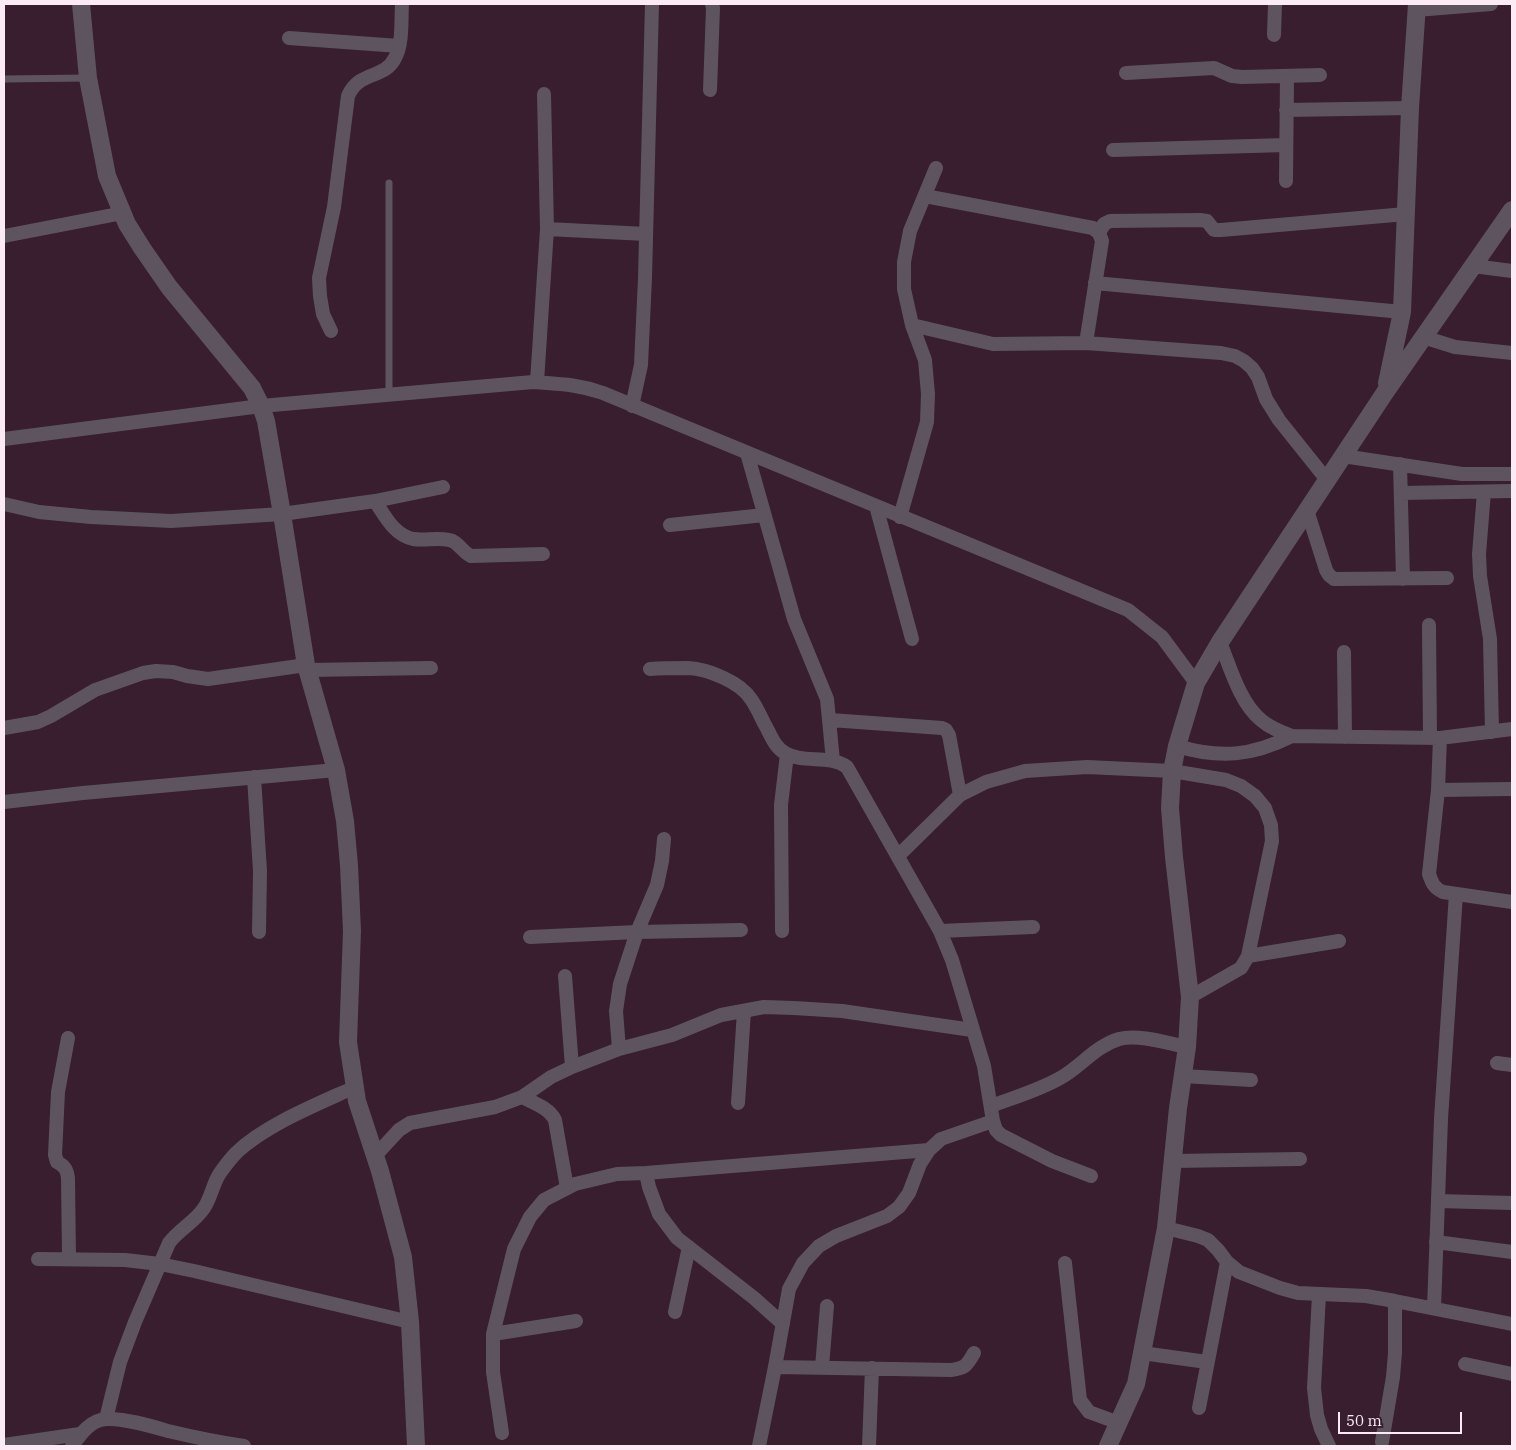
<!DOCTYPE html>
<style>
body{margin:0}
#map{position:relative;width:1516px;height:1450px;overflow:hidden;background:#381e2e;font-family:"IBM Plex Serif",serif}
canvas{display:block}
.frame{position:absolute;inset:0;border:5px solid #fceaf4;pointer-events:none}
.scale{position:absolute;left:1338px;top:1412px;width:124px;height:22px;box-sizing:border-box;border:2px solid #fceaf4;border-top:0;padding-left:6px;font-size:15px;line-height:18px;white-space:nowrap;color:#fceaf4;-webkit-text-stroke:4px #381e2e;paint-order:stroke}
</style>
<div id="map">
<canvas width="1516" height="1450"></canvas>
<div class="frame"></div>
<div class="scale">50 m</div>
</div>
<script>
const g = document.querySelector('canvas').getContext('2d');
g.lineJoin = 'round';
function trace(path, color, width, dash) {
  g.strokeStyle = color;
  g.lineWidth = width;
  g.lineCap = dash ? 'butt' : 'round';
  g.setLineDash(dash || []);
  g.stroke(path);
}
trace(new Path2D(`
 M4,79L87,78
 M389,394V183`), '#5e545f', 7);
trace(new Path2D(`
 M1416,10L1491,4
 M1274,35L1275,4
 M289,38L399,46
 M1126,73L1214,68L1232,76L1242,77L1320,75
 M710,90L713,8L712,4
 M1286,110L1410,108
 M1113,150L1286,145
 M1286,181L1287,76
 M925,196L1093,228L1099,233L1102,241L1086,343
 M547,229L646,234
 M1099,233L1104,224L1110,221L1200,220L1207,221L1214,230H1221L1406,214
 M4,236L123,213
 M1473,266L1512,271
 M1095,283L1402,312
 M912,325L993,344L1086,343L1221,353L1235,356L1244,361L1252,368L1258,377L1266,399L1279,420L1327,480
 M331,331L323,314L320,296L319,278L334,207L348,96C359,70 384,80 395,58C403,45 401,19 402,4
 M1423,337L1455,347L1512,353
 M537,382L547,229L544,94
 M632,406L641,365L645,278L652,4
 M4,439L261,406L533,382C560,384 577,384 603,393L1128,610L1162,637L1196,683
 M747,453L794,619L827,699L833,761
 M1343,456L1462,474H1512
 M1400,464L1403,579
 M1484,492L1479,554L1480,576L1490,639L1492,732
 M1401,493L1512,491
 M375,501C385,516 394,535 413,539C425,541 437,537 449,540C458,541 462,552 471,556L543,554
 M4,504L39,512L91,517L171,521L282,514L375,501L443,487
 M876,506L912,639
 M1307,510L1326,570L1329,575L1334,579L1447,578
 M900,517L927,422L928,394L925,360L912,325L904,289V262L910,231L936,168
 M670,525L764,515
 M1429,625L1430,738
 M1220,642C1230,667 1240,703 1261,720C1270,728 1281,732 1292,736L1440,738L1512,729
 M1344,652L1345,737
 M650,669C662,668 675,668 688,668C708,669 740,682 751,699C756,706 760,715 764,723C770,733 774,747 785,753C804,764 829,754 847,767L940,931L952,960L984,1066L993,1121L996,1130L1001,1135L1052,1161L1091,1176
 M308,670L431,668
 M830,720L942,728L946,730L949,735L960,795
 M4,728L38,722L51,716L95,690L143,673L156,671L173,672L187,676L208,679L306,665
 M1440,738L1438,790L1429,874C1432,883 1434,888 1443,892L1512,902
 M1177,746C1220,759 1252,756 1292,736
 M254,777L260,871L259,932
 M1438,790L1512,789
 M4,802L83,793L336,770
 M898,856L960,795L986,782L1025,771L1087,767L1172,771L1226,780L1241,786L1255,796L1265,808L1271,825L1272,841L1248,956L1241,968L1190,997
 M782,931L781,805L787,754
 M940,931L1033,927
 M530,937L637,932L741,930
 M1248,956L1339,941
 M565,976L572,1067
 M68,1038L58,1092L55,1155L57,1162C65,1166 67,1170 68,1178L69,1259
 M619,1049L616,1011L620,984L637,932L657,885L662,861L664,839
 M1497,1063L1512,1065
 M1183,1076L1251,1080
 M522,1097C534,1103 549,1108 555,1120L567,1188
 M738,1103L744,1011
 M991,1106C1015,1097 1040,1090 1062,1077C1082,1065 1096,1046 1119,1039C1139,1034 1167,1043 1187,1047
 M375,1156L399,1130L410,1123L495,1107L522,1097L551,1077L572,1067L619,1049L672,1035L721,1015L764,1007L794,1008L842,1011L972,1030
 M1173,1161L1300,1159
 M646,1173L649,1187L659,1214L677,1238L754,1298L783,1324
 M1438,1201L1512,1203
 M1166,1228L1198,1236L1208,1240L1218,1250L1227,1262L1239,1272L1280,1288L1298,1293L1366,1296L1395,1301L1512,1324
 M1436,1242L1512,1252
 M38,1259L125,1260L160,1264L194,1271L410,1322
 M1065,1263L1080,1400L1089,1412L1119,1423
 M1319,1295L1314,1388L1317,1415L1321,1429L1329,1446
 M1434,1308L1441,1119L1456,894
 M675,1312L689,1247
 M493,1334L576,1321
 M1142,1353L1207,1362
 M1465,1364L1512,1374
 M775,1367L951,1370C966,1368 967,1365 974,1353
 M822,1367L827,1306
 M1199,1408L1227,1262
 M106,1419L120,1362L135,1322L169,1243C178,1230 195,1222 204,1208C211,1198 213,1183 220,1173C225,1166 231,1158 237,1152C267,1124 318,1104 355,1087
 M502,1433L493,1372V1334L514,1249L530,1217L544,1200L575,1184L617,1174L646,1173L929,1150
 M1382,1442L1393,1377L1395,1353V1301
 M4,1445L80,1434
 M72,1446C80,1435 91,1419 107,1419C124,1418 151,1426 168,1431C193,1437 218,1442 244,1446
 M759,1446L775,1367L789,1289L803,1263L819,1246L836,1236L887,1216L899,1207L909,1193L920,1164L929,1150L941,1139L993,1121
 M869,1446L872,1368`), '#5e545f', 14);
trace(new Path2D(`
 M81,4L88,78L107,176L127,224L142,248L169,287L252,388L261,406L266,421L282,514L306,665L336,770L345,821L349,865L352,931L348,1042L357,1101L380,1171L403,1257L410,1322L416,1446
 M1387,383L1402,312L1410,108L1417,4
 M1108,1446L1136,1384L1166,1228L1178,1108L1187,1047L1190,997L1174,857L1170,808L1172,771L1177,746L1196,683L1220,642L1386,391L1512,210`), '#5e545f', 18);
</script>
